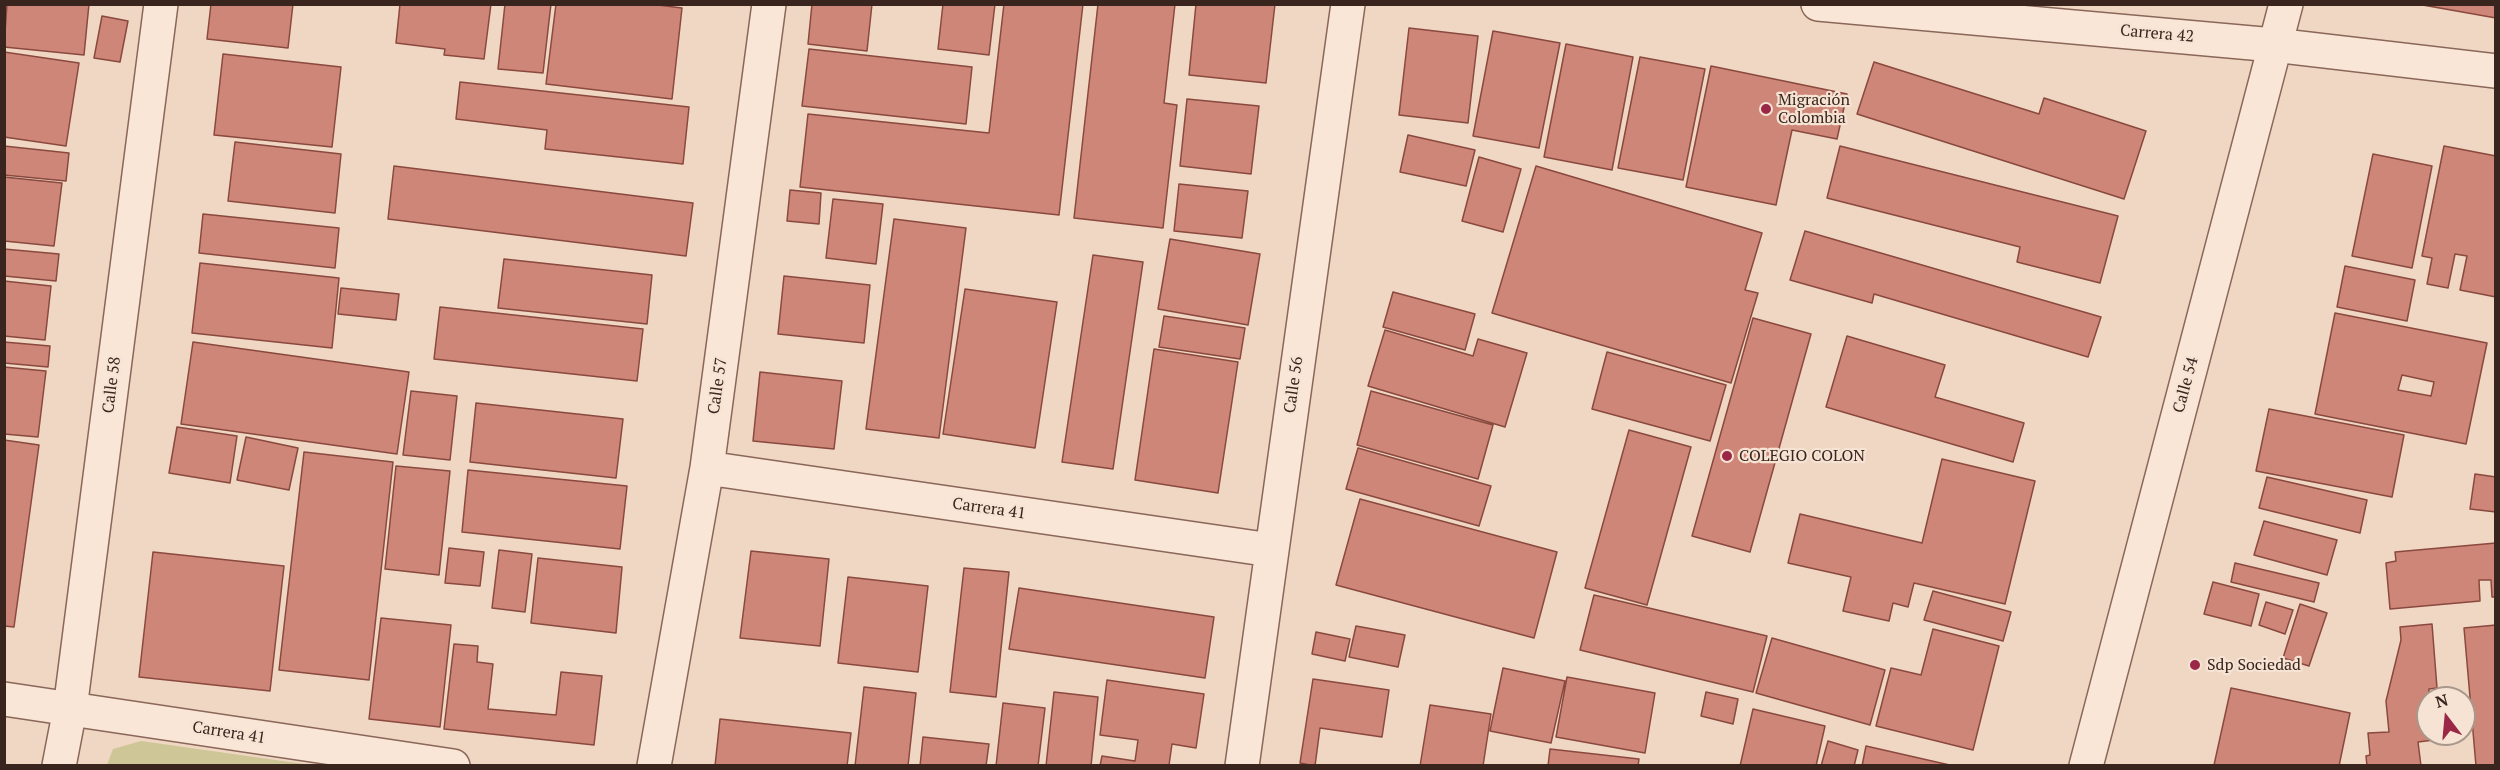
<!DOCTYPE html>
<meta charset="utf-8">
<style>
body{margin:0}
#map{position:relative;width:2500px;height:770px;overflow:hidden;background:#efd7c3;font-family:"PT Serif",serif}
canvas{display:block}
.frame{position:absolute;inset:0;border:6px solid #39241e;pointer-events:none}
.north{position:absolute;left:2416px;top:686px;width:60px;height:60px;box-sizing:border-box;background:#f6e3d3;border:2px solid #aa978b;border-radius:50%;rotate:344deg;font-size:16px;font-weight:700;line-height:24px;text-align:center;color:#39241e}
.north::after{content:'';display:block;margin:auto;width:21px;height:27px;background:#9b2746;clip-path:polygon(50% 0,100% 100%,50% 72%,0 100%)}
</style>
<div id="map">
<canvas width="2500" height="770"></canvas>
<div class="frame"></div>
<div class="north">N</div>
</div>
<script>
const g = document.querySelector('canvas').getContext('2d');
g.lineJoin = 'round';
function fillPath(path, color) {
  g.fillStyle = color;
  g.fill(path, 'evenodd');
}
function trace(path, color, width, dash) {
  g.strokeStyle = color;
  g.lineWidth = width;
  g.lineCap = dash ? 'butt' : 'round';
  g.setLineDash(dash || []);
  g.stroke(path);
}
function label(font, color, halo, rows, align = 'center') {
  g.font = font + ' "PT Serif",serif';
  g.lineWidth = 4.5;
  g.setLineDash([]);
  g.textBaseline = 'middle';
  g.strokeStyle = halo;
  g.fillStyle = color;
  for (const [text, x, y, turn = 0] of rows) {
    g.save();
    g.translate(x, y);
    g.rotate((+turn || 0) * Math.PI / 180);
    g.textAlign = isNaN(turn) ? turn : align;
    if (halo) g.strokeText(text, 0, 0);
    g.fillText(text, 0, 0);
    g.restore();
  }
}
fillPath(new Path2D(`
 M141,741L311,765H107L113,749Z`), '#cec696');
const building = new Path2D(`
 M7,4H89L84,55L4,47Z
 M211,4H293L288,48L207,39Z
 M400,4H491L484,59L444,55L445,49L396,43Z
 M505,4H551L543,73L498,69Z
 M556,4H650L682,8L672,99L546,84Z
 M812,4H872L867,51L808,44Z
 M943,4H995L989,55L938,49Z
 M1004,4H1083L1059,215L800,187L808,114L989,133Z
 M1098,4H1175L1164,103L1177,105L1163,228L1074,218Z
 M1196,4H1275L1266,83L1189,75Z
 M2417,4H2496V18Z
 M102,16L128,21L120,62L94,58Z
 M1409,28L1478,36L1468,123L1399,115Z
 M1493,31L1560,43L1539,148L1473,136Z
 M1566,44L1633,57L1612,170L1544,157Z
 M809,49L972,67L966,124L802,106Z
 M4,52L79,63L66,146L4,137Z
 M223,54L341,67L332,147L214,135Z
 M1640,57L1705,69L1683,180L1618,168Z
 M1874,62L2039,114L2044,98L2146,131L2124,199L1857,114Z
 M1711,66L1847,94L1837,139L1792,130L1776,205L1686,187Z
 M460,82L689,107L683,164L545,149L547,130L456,119Z
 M1187,99L1259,106L1251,174L1180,166Z
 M1408,135L1475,150L1466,186L1400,172Z
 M235,142L341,154L335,213L228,201Z
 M4,146L69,153L66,181L4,175Z
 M1840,146L2118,216L2100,283L2017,262L2020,247L1827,198Z
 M2444,146L2496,156V297L2460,290L2467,256L2455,254L2448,288L2427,284L2432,258L2422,256Z
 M2373,154L2432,166L2412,268L2352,256Z
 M1479,157L1521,169L1503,232L1462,221Z
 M394,166L693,203L686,256L388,219Z
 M1536,166L1762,233L1745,290L1758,293L1731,383L1492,313Z
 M4,177L62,183L54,246L4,241Z
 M1179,184L1248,191L1242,238L1174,231Z
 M790,190L821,193L819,224L787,221Z
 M833,199L883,204L876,264L826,258Z
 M203,214L339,228L335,268L199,253Z
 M894,219L966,228L939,438L866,429Z
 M1805,231L2101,317L2088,357L1874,294L1872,303L1790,280Z
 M1170,239L1260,254L1248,325L1158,309Z
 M4,249L59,254L56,281L4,276Z
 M1093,255L1143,262L1113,469L1062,462Z
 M504,259L652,275L647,324L498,308Z
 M200,263L339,278L332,348L192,333Z
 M2345,266L2415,280L2407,321L2337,307Z
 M784,276L870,285L864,343L778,334Z
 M4,281L51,286L45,340L4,336Z
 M341,288L399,294L396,320L338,314Z
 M965,289L1057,302L1035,448L943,434Z
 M1393,292L1475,314L1465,350L1383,327Z
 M440,307L643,329L637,381L434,359Z
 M2335,313L2487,343L2466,444L2315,414ZM2402,375L2434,382L2431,396L2398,390Z
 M1164,316L1245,328L1240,359L1159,347Z
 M1753,318L1811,334L1750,552L1692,536Z
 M1385,330L1473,356L1478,339L1527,353L1505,427L1368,386Z
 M1847,336L1945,365L1935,397L2024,423L2013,462L1826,407Z
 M4,342L50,346L48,367L4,363Z
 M193,342L409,372L397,454L181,424Z
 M1154,349L1238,362L1218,493L1135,480Z
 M1607,352L1726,385L1710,441L1592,409Z
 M4,367L46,371L38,437L4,434Z
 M760,372L842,381L834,449L753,441Z
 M411,391L457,396L450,460L403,455Z
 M1371,391L1493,425L1478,479L1357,445Z
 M476,403L623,419L616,478L470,462Z
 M2269,409L2404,435L2392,497L2256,471Z
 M177,427L237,436L230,483L169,473Z
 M1629,430L1691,447L1647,605L1585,588Z
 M246,437L298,448L289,490L237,480Z
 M4,440L39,445L14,627L4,626Z
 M1358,448L1491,486L1479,526L1346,489Z
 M304,452L393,462L369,680L279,670Z
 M1942,459L2035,481L2005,604L1914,583L1908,607L1893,603L1889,621L1843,611L1851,577L1788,563L1800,514L1922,543Z
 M396,466L450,471L439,575L385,569Z
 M468,470L627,486L620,549L462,532Z
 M2475,474L2496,477V512L2470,509Z
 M2267,477L2367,500L2360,533L2259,508Z
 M1360,499L1557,552L1534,638L1336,585Z
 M2264,521L2337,540L2327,575L2254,555Z
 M2496,543V597H2492L2491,580H2479L2480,601L2390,609L2386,563L2396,561L2395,552Z
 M449,548L484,552L480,586L445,583Z
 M499,550L532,554L525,612L492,608Z
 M751,551L829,559L820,646L740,638Z
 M153,552L284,566L270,691L139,677Z
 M538,558L622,567L616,633L531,623Z
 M2235,563L2319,583L2314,602L2231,582Z
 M964,568L1009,572L996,697L950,692Z
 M848,577L928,586L918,672L838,663Z
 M2213,582L2259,594L2251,626L2204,614Z
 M1019,588L1214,617L1205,678L1009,649Z
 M1933,591L2011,612L2003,641L1924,620Z
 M1594,595L1767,636L1753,692L1580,650Z
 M2266,602L2293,610L2285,634L2259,625Z
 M2300,604L2327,613L2309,666L2283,658Z
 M381,618L451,625L440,727L369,719Z
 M2432,624L2437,688L2429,689L2428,734H2433L2434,740L2418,742L2421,766H2367L2366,756L2370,755L2368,733L2389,732L2386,701L2401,640L2400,627Z
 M2496,625V766H2476L2464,628Z
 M1356,626L1405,635L1398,667L1349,657Z
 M1933,629L1999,646L1973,750L1876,726L1891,668L1921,675Z
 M1316,632L1350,639L1345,661L1312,654Z
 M1772,638L1885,670L1870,725L1756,693Z
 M454,644L478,646L477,662L493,664L488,709L556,715L561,672L602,676L594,745L444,729Z
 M1503,668L1565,681L1551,743L1490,731Z
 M1567,677L1655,693L1645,753L1556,737Z
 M1313,679L1389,690L1382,737L1320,728L1315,766L1300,763Z
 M1107,680L1204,694L1196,748L1172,744L1169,765L1176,766H1100L1102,756L1135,761L1138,740L1100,735Z
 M864,687L916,693L908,766H855Z
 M2231,688L2350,713L2339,766L2214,765Z
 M1054,692L1098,697L1091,766H1046Z
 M1706,692L1738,699L1733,724L1701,716Z
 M1003,703L1045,708L1038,766H996Z
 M1430,705L1491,714L1483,766H1420Z
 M1753,709L1825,726L1816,766H1740Z
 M720,719L851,733L847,766H715Z
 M923,737L989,744L986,766H920Z
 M1828,741L1858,750L1854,766H1821Z
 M1866,746L1954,766H1862Z
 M1550,749L1639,759L1638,766H1548Z`);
fillPath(building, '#ce8678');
trace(building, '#8a493e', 1.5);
const minor = new Path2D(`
 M1818,4L2274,45L2496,71
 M707,468L1271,550
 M59,766L70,709L161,4
 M654,766L707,468L769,4
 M1242,766L1348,4`);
const tertiary = new Path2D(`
 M4,699L453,766
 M2086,766L2286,4`);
trace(minor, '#8a6759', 36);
trace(tertiary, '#8a6759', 36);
trace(minor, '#fae6d6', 33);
trace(tertiary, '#fae6d6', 33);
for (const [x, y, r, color] of [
 [1766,109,6,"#9b2746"],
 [1727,456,6,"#9b2746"],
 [2195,665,6,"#9b2746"]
]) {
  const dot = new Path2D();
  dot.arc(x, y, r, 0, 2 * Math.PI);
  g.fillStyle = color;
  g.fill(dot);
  trace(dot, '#f6e3d3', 2);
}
label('16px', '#39241e', '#f6e3d3', [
 ["Carrera 42",2157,34,5],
 ["Calle 58",112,385,-83],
 ["Calle 56",1294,385,-82],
 ["Calle 54",2186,385,-75],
 ["Calle 57",718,386,-82],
 ["Carrera 41",989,509,8],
 ["Carrera 41",229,733,9]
]);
label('16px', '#39241e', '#f6e3d3', [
 ["Migración",1778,100],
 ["Colombia",1778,118],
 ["COLEGIO COLON",1739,456],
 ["Sdp Sociedad",2207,665]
], 'left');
</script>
